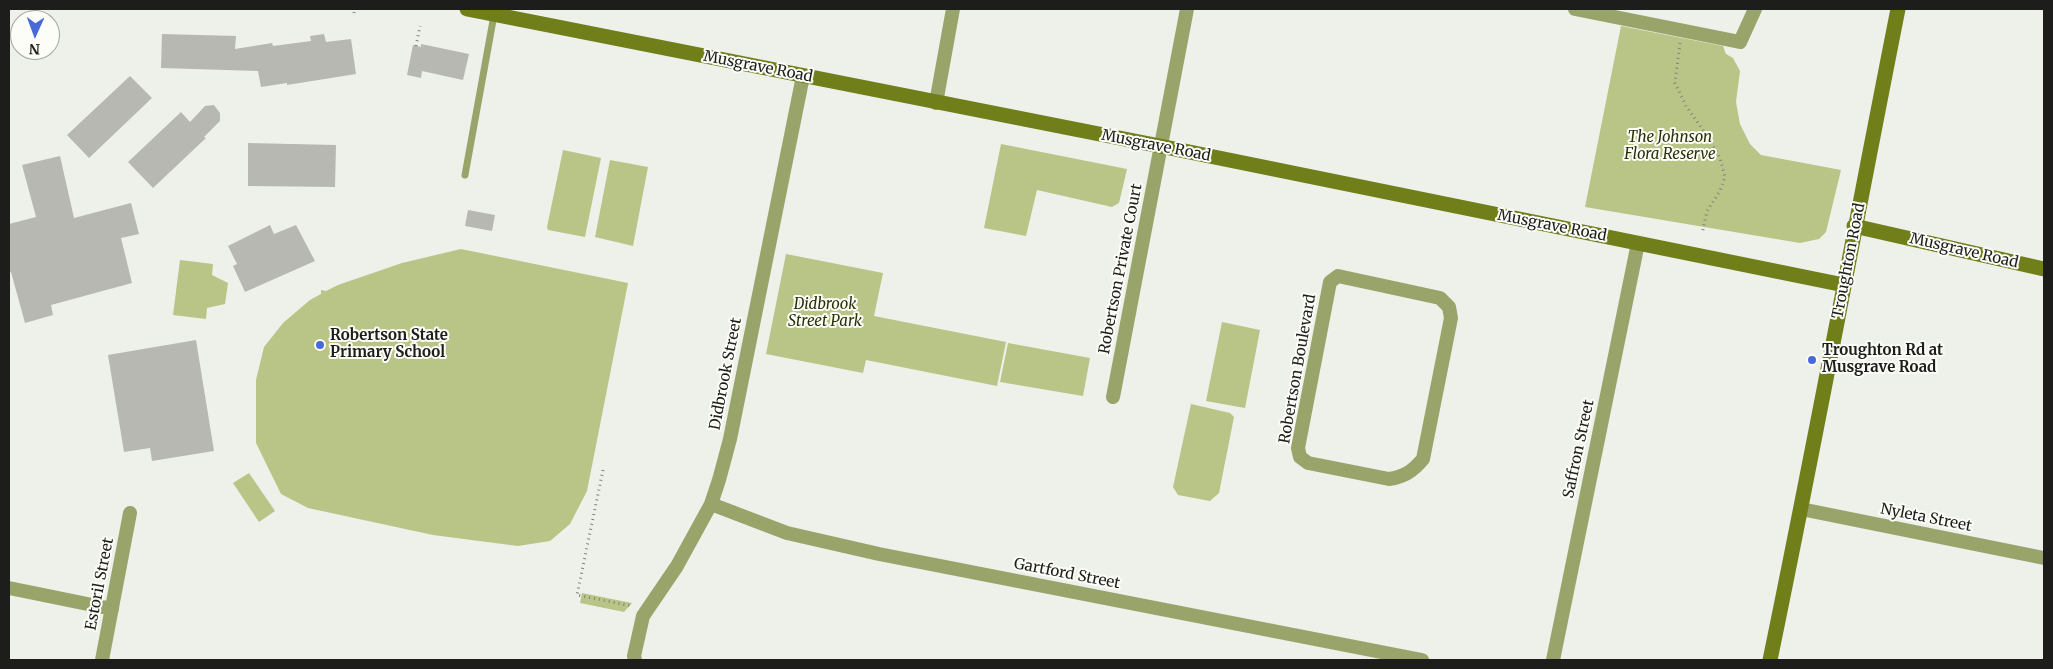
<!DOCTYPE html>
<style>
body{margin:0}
#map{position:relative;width:2053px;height:669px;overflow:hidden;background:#eef0ea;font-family:Merriweather,serif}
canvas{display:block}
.frame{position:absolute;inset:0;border:10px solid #1d1d1b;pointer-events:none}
.north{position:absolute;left:10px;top:10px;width:50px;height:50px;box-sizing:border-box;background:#fcfdf7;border:1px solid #a3a39f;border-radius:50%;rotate:182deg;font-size:14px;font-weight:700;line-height:20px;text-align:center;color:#1d1d1b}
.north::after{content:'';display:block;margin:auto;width:18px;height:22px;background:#4869dc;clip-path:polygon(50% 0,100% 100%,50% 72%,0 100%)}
</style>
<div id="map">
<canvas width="2053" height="669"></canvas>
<div class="frame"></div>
<div class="north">N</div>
</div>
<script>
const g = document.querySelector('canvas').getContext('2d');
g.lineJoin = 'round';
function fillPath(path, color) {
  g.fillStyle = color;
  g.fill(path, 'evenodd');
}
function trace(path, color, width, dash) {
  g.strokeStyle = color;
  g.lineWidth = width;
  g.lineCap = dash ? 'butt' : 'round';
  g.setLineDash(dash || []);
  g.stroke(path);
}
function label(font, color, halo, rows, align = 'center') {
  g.font = font + ' Merriweather,serif';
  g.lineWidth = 4;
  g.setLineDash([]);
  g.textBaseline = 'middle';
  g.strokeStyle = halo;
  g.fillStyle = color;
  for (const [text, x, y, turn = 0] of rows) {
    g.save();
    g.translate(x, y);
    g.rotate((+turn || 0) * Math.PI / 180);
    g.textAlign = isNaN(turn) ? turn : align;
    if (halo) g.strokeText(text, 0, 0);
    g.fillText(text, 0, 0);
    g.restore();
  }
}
fillPath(new Path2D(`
 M1621,26L1723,46L1726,54L1733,58L1740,71L1736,102L1740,124L1750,144L1761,155L1841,170L1826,232L1819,239L1800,243L1585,207Z
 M1001,144L1127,169L1119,203L1112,207L1037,190L1026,236L984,228Z
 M563,150L601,158L585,237L548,230L547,227Z
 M610,160L648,167L633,246L595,237Z
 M461,249L628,283L587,491L570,524L550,541L518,546L433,535L308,508L281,494L256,443V380L264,347L283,323L310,300L321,294V290L326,291L338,285L402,263Z
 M786,254L883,273L874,316L1006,342L997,386L866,360L863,373L766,354Z
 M180,260L213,264L212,275L228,283L225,304L207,308L206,319L173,315Z
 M1222,322L1260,330L1245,408L1206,401Z
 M1008,343L1090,358L1083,396L1000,382Z
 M1191,404L1230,413L1234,417L1219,493L1210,501L1178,495L1173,487Z
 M249,473L275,511L259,522L233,483Z
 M582,593L632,603L624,612L580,603Z`), '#b8c586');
fillPath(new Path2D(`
 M162,34L236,36L235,49L272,43L273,46L311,41L310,36L324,34L326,42L351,39L356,74L287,85V83L261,87L258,71L161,68Z
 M421,44L469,54L463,80L422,71L421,78L407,75L413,45L421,47Z
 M130,76L152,98L89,158L67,135Z
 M214,105L220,113V121L204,137L206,138L153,188L128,162L181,112L190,122L205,106Z
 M248,143L336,145L335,187L248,186Z
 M60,156L74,218L131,203L139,234L121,238L132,283L51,305L53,315L25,323L11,272L9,273V224L36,217L22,165Z
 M468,210L495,215L492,231L465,226Z
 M270,225L274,234L296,225L315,261L245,292L233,266L237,264L228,246Z
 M196,340L214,451L152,461L150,448L124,452L108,355Z`), '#b7b8b2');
trace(new Path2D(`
 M354,13L355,9
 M1680,43L1675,83L1686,106L1710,140L1720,158L1725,177L1720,191L1707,211L1702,234
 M416,46L420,26
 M603,470L577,595L632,606`), '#81827e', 3, [1, 4]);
trace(new Path2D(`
 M465,175L494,15`), '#98a46a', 7);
trace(new Path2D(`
 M1575,9L1740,42L1755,9
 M936,103L953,9
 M1338,276L1440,298L1449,307L1451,318L1423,459C1413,471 1404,477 1389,479L1308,463L1300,457L1298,448L1330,282Z
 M1113,397L1187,9
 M711,504L787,533L879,554L1422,660
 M1801,509L2044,558
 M9,588L112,609
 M102,660L130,513
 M635,660L634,656L643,616L677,566L711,504L719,480L730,439L803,76
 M1553,660L1638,243`), '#98a46a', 14);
trace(new Path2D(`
 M467,9L1160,146L1844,285
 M1854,226L2044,269
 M1770,660C1815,443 1855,226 1898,9`), '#707f19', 15);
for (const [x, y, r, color] of [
 [320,345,5,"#4869dc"],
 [1812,360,5,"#4869dc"]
]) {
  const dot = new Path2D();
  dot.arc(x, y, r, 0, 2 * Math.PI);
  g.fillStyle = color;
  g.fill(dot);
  trace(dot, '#fcfdf7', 2);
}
label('15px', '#1d1d1b', '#fcfdf7', [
 ["Musgrave Road",758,67,11],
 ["Musgrave Road",1156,146,11],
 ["Musgrave Road",1552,226,11],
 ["Musgrave Road",1964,251,13],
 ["Troughton Road",1849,261,-79],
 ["Robertson Private Court",1121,269,-79],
 ["Robertson Boulevard",1298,369,-80],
 ["Didbrook Street",726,374,-79],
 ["Saffron Street",1579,449,-78],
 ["Nyleta Street",1926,518,11],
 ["Gartford Street",1067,574,11],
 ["Estoril Street",100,584,-79]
]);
label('italic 15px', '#2a3008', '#fcfdf7', [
 ["The Johnson",1670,138],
 ["Flora Reserve",1670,155],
 ["Didbrook",825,305],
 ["Street Park",825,322]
]);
label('bold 15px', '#1d1d1b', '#fcfdf7', [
 ["Robertson State",330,336],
 ["Primary School",330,353],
 ["Troughton Rd at",1822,351],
 ["Musgrave Road",1822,368]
], 'left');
</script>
